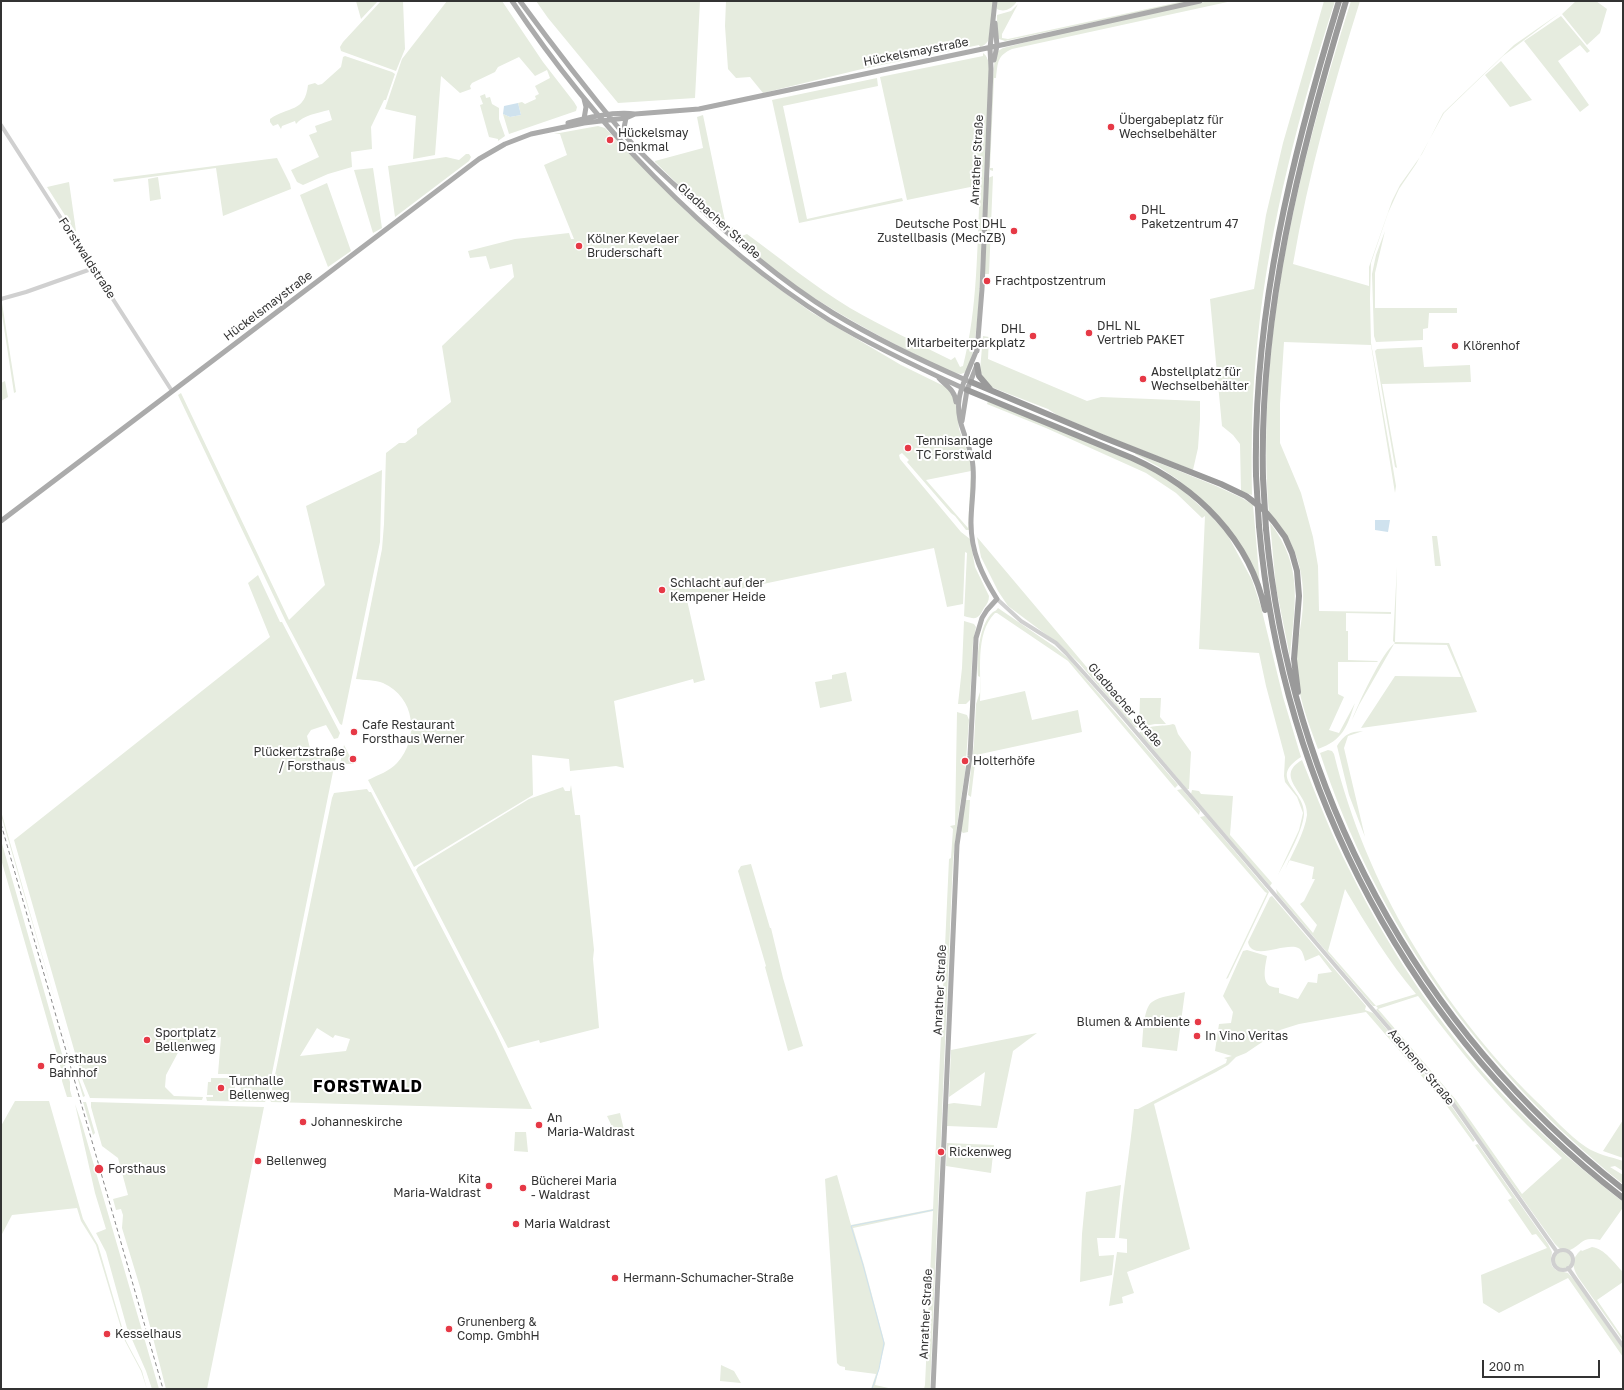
<!DOCTYPE html>
<meta charset="utf-8">
<style>
body{margin:0}
#map{position:relative;width:1624px;height:1390px;overflow:hidden;background:#fff;font-family:"Golos Text",sans-serif}
canvas{display:block}
.frame{position:absolute;inset:0;border:2px solid #333;pointer-events:none}
.scale{position:absolute;left:1482px;top:1360px;width:118px;height:18px;box-sizing:border-box;border:2px solid #333;border-top:0;padding-left:5px;font-size:12px;line-height:14px;white-space:nowrap;color:#333;-webkit-text-stroke:3px #fff;paint-order:stroke}
</style>
<div id="map">
<canvas width="1624" height="1390"></canvas>
<div class="frame"></div>
<div class="scale">200 m</div>
</div>
<script>
const g = document.querySelector('canvas').getContext('2d');
g.lineJoin = 'round';
function fillPath(path, color) {
  g.fillStyle = color;
  g.fill(path, 'evenodd');
}
function trace(path, color, width, dash) {
  g.strokeStyle = color;
  g.lineWidth = width;
  g.lineCap = dash ? 'butt' : 'round';
  g.setLineDash(dash || []);
  g.stroke(path);
}
function label(font, color, halo, rows, align = 'center') {
  g.font = font + ' "Golos Text",sans-serif';
  g.lineWidth = 4;
  g.setLineDash([]);
  g.textBaseline = 'middle';
  g.strokeStyle = halo;
  g.fillStyle = color;
  for (const [text, x, y, turn = 0] of rows) {
    g.save();
    g.translate(x, y);
    g.rotate((+turn || 0) * Math.PI / 180);
    g.textAlign = isNaN(turn) ? turn : align;
    if (halo) g.strokeText(text, 0, 0);
    g.fillText(text, 0, 0);
    g.restore();
  }
}
fillPath(new Path2D(`
 M356,1H378L361,19Z
 M381,1H403L405,49L396,71L341,51L340,47L343,42Z
 M447,1H502L543,62L574,102L577,107L576,111L509,134L503,114L510,117L521,115L518,103L522,102L525,104L536,99L535,96L539,94L535,86L550,78L547,70L535,76L519,57L498,67L495,72L472,83L470,86L471,89L460,93L441,76L435,155L413,159L416,116L385,109L402,59Z
 M536,1H700L695,98L618,103L548,18Z
 M726,1H993L989,39C987,43 985,45 980,47L979,45L862,69L763,93L750,77L736,78L728,69L725,26Z
 M996,1H1017C1013,8 1005,13 997,9Z
 M1184,1H1192L1005,41L999,39L997,34V15L1011,11L1018,4L1002,34V38L1008,39Z
 M1209,1H1232L1012,49C997,56 998,62 996,78H994L990,168H993V171L990,170L989,166L993,76L995,57L998,51L1003,48L1066,32Z
 M1324,1H1335C1300,110 1270,222 1258,336C1252,389 1251,442 1252,495L1241,491L1240,444L1233,435L1222,426L1210,299L1254,289L1266,215L1283,143Z
 M1351,1H1360C1333,87 1308,175 1293,264L1369,286V267L1392,201L1400,185L1422,154L1443,113L1514,45L1560,13L1503,56L1444,113L1416,164L1399,189L1388,213L1371,263L1370,299L1371,343L1392,462L1396,486L1395,493L1371,345L1284,342L1280,404V443L1301,493L1313,537L1318,566L1319,611L1391,612V614L1346,613V631H1348V660L1378,661L1377,662H1338V694L1344,697L1329,730L1339,733L1355,703C1347,727 1343,740 1318,749C1308,722 1297,694 1296,664C1296,649 1300,632 1302,616C1307,578 1297,541 1269,513C1255,339 1299,165 1351,1Z
 M1576,1H1596L1607,9L1600,33L1587,45L1562,14Z
 M1561,16L1590,51L1587,53L1580,45L1558,61L1589,105L1580,112L1524,41Z
 M983,53C990,58 989,68 989,76L979,298C978,313 975,360 966,371C965,373 963,373 961,374L953,373C900,347 848,321 799,288C747,252 701,207 655,162V161L703,148L697,117L703,115L725,221L742,236L747,234C781,259 814,286 850,308C883,327 917,343 951,360L955,357L960,367L963,366C978,308 977,245 980,185L907,200L880,77L983,56Z
 M345,56L392,72L395,74L386,100H384L371,127L372,149L351,152L352,167L328,174L303,185L297,182L291,170L319,157L309,135L317,132L315,126L332,120L329,110C318,113 303,115 296,124L295,121L282,126L281,129L278,124L273,126L270,122V119C288,106 305,113 308,85L315,83L318,85L322,84L341,67L343,57Z
 M1501,61L1532,100L1510,107L1485,75Z
 M877,78L878,86L783,106L807,219L902,198L903,201L799,223L772,100Z
 M485,94L486,98L490,97L492,104L499,108V119L505,136L498,141V139L489,137L480,105L483,104L480,96Z
 M598,126L605,128L688,213L767,280L811,312L901,365L948,388L953,394L957,406L959,429L970,459L972,470L969,530H966L955,516L951,513L907,462L909,460L902,453L899,455L900,459L961,532L970,539L975,567L989,596C989,601 987,604 984,608C978,619 977,620 964,616L967,553L965,552L963,604L947,607L934,548L687,600L705,680L694,683L693,679L614,701L624,768L616,766L570,771L569,759L532,755L533,795L414,867L368,780C378,775 390,771 397,763C420,738 415,697 383,683C376,680 364,680 356,679L382,549L384,524L386,453L399,443H405L417,434V429L451,402L442,346L514,277L512,264L490,269L486,256L470,258L468,251L515,239L569,233L571,239H574L544,165L567,155L560,134H554ZM971,471L968,528L926,480Z
 M466,154H469L471,157L469,161L395,217L388,166L446,157L459,160Z
 M277,158L290,184L291,189L223,216L216,168L114,182L113,179Z
 M373,168L382,228L373,233L354,170Z
 M993,176L989,274H985L984,264L988,178Z
 M158,177L161,199L150,201L148,179Z
 M69,182L76,231H75L47,187Z
 M327,183L351,251L328,267L300,195Z
 M1385,231L1375,273V308H1457V313H1429L1428,328L1423,329V340L1376,342L1374,336L1372,274L1376,255Z
 M2,303L16,392L14,393L1,308Z
 M983,336L989,337L988,359L1087,401L1101,397L1200,401V419L1198,448L1193,470L1109,437L1057,415L1048,409L991,387L982,375L980,370Z
 M1422,347L1424,367L1470,365L1471,382L1382,384L1397,468L1395,467L1375,351L1377,349Z
 M5,381L8,397L1,401V383Z
 M181,393L289,620L325,585L306,506L382,470L380,542L342,725L340,724L286,622L178,395Z
 M988,401L1143,464L1180,488L1211,516L1227,534L1252,580L1261,607L1283,697L1301,757C1267,779 1305,789 1304,814C1303,832 1284,863 1276,879L1299,830L1303,813L1297,797L1285,782L1284,776L1285,757L1266,686L1259,653L1199,649L1205,516L1202,518L1176,493L1146,473L1046,428L987,404Z
 M1135,453L1216,486L1242,498L1253,505L1260,585L1249,562L1201,499L1177,479L1159,467L1135,454Z
 M1270,523C1305,568 1294,606 1290,657L1276,587Z
 M1432,536H1437L1441,566H1435Z
 M977,537L1138,728L1134,727L1079,663L1060,645L1008,606L998,591L981,557Z
 M1397,566L1395,642L1449,643L1477,712L1361,728L1395,676L1461,677L1447,645L1394,644L1359,705L1352,720C1358,704 1382,652 1395,643L1393,641Z
 M258,575L280,622H282L340,733L338,738L334,739L326,725L311,730L307,736L311,753L324,747L326,749L335,748L336,746L338,747L267,1098L265,1102L207,1101L206,1097H213V1095H207L208,1082H211V1078H235V1095H241L240,1074H218L221,1037L181,1047L166,1075L165,1087L174,1096L203,1097L202,1100L90,1098L83,1081L14,840L270,637L248,583Z
 M998,608L1055,647L1069,659L1178,785L1175,788L1068,661L997,613H995C974,634 982,674 980,701L1025,691L1032,720L1078,710L1082,732L976,755L971,797L968,795L974,743L976,704L980,692V677L978,676C976,659 979,624 993,612C995,611 997,610 998,608Z
 M964,621L974,624L976,627L973,642L970,700L966,704H958L962,668Z
 M846,672L852,701L820,708L815,682L832,679V675Z
 M1140,698H1161L1160,717L1166,724H1155L1139,727Z
 M957,712L967,715L969,720L965,773L959,811L953,860L930,1389H924L925,1385L933,1211L853,1228L864,1265L885,1344L875,1385L893,1389H871L876,1374L845,1370V1367L840,1366L837,1363L825,1179L837,1175L851,1225L933,1209L949,859L951,858L953,829L950,826L955,825Z
 M1173,724L1175,725L1178,734L1191,752L1189,789H1187L1139,733C1146,724 1163,727 1173,724Z
 M1363,731L1348,736L1344,748L1365,837L1349,795L1337,746C1345,734 1349,732 1363,731Z
 M344,745L354,764H340Z
 M1328,750L1332,751L1334,754C1366,885 1440,1005 1535,1100C1551,1115 1568,1135 1586,1147C1596,1154 1611,1157 1623,1161V1171L1615,1166L1610,1167L1623,1175V1184C1483,1072 1376,924 1320,753Z
 M1302,760C1317,797 1331,834 1349,869C1392,956 1448,1039 1516,1108C1549,1142 1586,1173 1623,1202V1210L1622,1209L1600,1240C1581,1236 1583,1244 1570,1250L1560,1249L1555,1244L1454,1103L1376,1010L1378,1008L1376,1006H1373L1277,894L1276,889L1313,933L1317,925L1300,904L1304,901L1315,879H1312L1314,867L1289,860L1285,870C1292,854 1305,832 1307,815C1309,793 1273,777 1302,760ZM1345,889C1367,926 1388,961 1416,994L1376,1006L1328,951ZM1418,996C1443,1028 1468,1061 1495,1091C1516,1115 1539,1137 1562,1158L1522,1194L1456,1100L1378,1009Z
 M571,785L575,815H580L594,950L593,959L599,1028L540,1043L539,1040L508,1048L416,870L418,867L529,799L563,787L565,791H570Z
 M367,789L369,792H371L496,1032L532,1109L271,1102L270,1099L332,798L334,793ZM317,1028L333,1038L335,1035L350,1039L346,1051L300,1056Z
 M1182,789L1200,811L1199,815L1177,790Z
 M1192,790L1199,791L1201,794L1233,796L1230,835L1272,883L1270,886L1191,794Z
 M965,800H970L968,832L963,833L961,831Z
 M1,811L72,1060L85,1096L83,1097L1,815Z
 M1205,816L1269,892L1228,978L1226,979L1267,893L1265,892L1200,817Z
 M1,840L70,1082V1090L72,1097H67L62,1081V1072L1,859Z
 M751,864L770,928H771L783,978L803,1046L788,1051L765,967L766,966L738,871L741,866Z
 M1272,896L1366,1006L1365,1010L1373,1013L1452,1107L1475,1140L1473,1142L1444,1102L1366,1012L1299,1024L1280,1030L1246,1053L1236,1057L1228,1065L1216,1072L1154,1104L1190,1249L1127,1272L1134,1293L1122,1297L1123,1303L1109,1306L1117,1252L1127,1253V1239L1119,1238C1122,1195 1130,1152 1134,1109H1138L1226,1063L1227,1059L1224,1058L1232,1056L1215,1051L1219,1024L1231,1023L1233,1012L1223,996L1243,951L1247,950L1267,956C1266,963 1261,981 1270,986C1273,987 1277,988 1279,988V993L1298,999L1308,982L1317,983L1318,974L1332,972L1319,955L1305,961C1304,957 1303,952 1300,949C1288,940 1252,963 1248,942L1270,897Z
 M1185,992L1177,1051L1142,1047C1143,1036 1143,1008 1152,1002C1160,996 1175,995 1185,992Z
 M1037,1033L1013,1051L997,1128L947,1126L948,1104L954,1103L981,1106L985,1072L949,1097L951,1050Z
 M15,1101H49L83,1219L98,1245L126,1341L142,1371L147,1389L141,1371L125,1341L96,1245L81,1221L77,1208L12,1215L1,1236V1126Z
 M83,1102H86L95,1133L93,1135Z
 M91,1102L264,1107L207,1389H166L140,1287L122,1228L123,1215L121,1209L116,1210L113,1199L128,1195L118,1158L102,1146L91,1107Z
 M75,1104L82,1124L159,1389H152L146,1371L127,1328L106,1252L96,1233L106,1229L95,1193Z
 M620,1113L624,1130L629,1128V1131L621,1136L616,1135L607,1116Z
 M1623,1120V1158L1603,1151Z
 M515,1132H526L528,1152L514,1151Z
 M947,1143L994,1145L991,1173L946,1166Z
 M1478,1144L1548,1244L1552,1252L1551,1261L1552,1266L1556,1270L1568,1273L1576,1282L1623,1349V1357L1568,1278L1499,1313L1483,1303L1481,1275L1547,1248L1536,1234L1532,1235L1508,1200L1512,1198L1475,1145Z
 M1121,1185L1115,1238H1097L1099,1256L1114,1255L1112,1275L1080,1282L1082,1234L1086,1192Z
 M1592,1247C1605,1249 1614,1263 1623,1272V1282L1597,1300L1623,1338V1341L1578,1277C1572,1267 1571,1259 1581,1250L1582,1251Z
 M1554 1260a9 9 0 1 1 18 0a9 9 0 1 1-18 0Z
 M721,1365L734,1371L741,1383L720,1381Z`), '#e6ecdf');
fillPath(new Path2D(`
 M518,103L521,115L510,117L503,114L504,106Z
 M1375,520H1390L1388,532L1375,530Z`), '#cfe2ee');
trace(new Path2D(`
 M872,1389L879,1369L884,1343L863,1265L851,1226L933,1210`), '#cfe2ee', 1);
trace(new Path2D(`
 M1,125L172,391
 M1,299L26,292L94,268
 M997,599L1021,621L1056,643L1066,653L1118,711L1451,1101L1557,1252
 M1553 1260a10 10 0 1 1 20 0a10 10 0 1 1-20 0Z
 M1568,1268L1623,1346`), '#d0d0d0', 4);
trace(new Path2D(`
 M512,1C592,121 706,243 829,320C872,346 919,368 965,389
 M520,1C553,46 587,90 622,132C642,156 666,177 689,198C734,240 781,281 833,313C876,339 922,361 968,381
 M994,60L997,46L995,23
 M584,119L586,107L584,99
 M568,123C589,117 614,111 635,114L699,109L1006,44L1200,1
 M623,133L626,118
 M977,351L982,289L991,69L990,48L995,1
 M939,378C946,386 955,390 956,402
 M962,421L967,390L977,365
 M1,521L479,159L505,144L531,134L584,123L626,118L635,114
 M933,1389L957,845L970,756L976,638L982,618L987,610L997,599C982,575 971,552 971,523C971,501 976,480 972,459C968,438 956,422 959,400C960,387 972,363 977,349`), '#ababab', 5);
trace(new Path2D(`
 M977,365L979,376L990,389
 M971,382L1102,437L1221,484L1246,496L1263,509L1274,522L1285,537L1292,553L1297,571L1299,596L1294,659L1298,692
 M967,390L1132,458C1197,487 1250,539 1265,610
 M1256,475C1253,312 1292,155 1339,1
 M1263,478C1259,315 1299,156 1346,1
 M1259,526C1282,791 1411,1034 1623,1198
 M1266,529C1290,790 1416,1027 1623,1189`), '#9a9a9a', 6);
trace(new Path2D(`
 M1,824L163,1389`), '#888', 1, [4, 3]);
trace(new Path2D(`
 M1256,475L1259,526
 M1263,478L1266,529`), '#9a9a9a', 6);
for (const [x, y, r, color] of [
 [1111,127,4,"#e63946"],
 [610,140,4,"#e63946"],
 [1133,217,4,"#e63946"],
 [1014,231,4,"#e63946"],
 [579,246,4,"#e63946"],
 [987,281,4,"#e63946"],
 [1089,333,4,"#e63946"],
 [1033,336,4,"#e63946"],
 [1455,346,4,"#e63946"],
 [1143,379,4,"#e63946"],
 [908,448,4,"#e63946"],
 [662,590,4,"#e63946"],
 [354,732,4,"#e63946"],
 [353,759,4,"#e63946"],
 [965,761,4,"#e63946"],
 [1198,1022,4,"#e63946"],
 [1197,1036,4,"#e63946"],
 [147,1040,4,"#e63946"],
 [41,1066,4,"#e63946"],
 [221,1088,4,"#e63946"],
 [303,1122,4,"#e63946"],
 [539,1125,4,"#e63946"],
 [941,1152,4,"#e63946"],
 [258,1161,4,"#e63946"],
 [99,1169,5,"#e63946"],
 [489,1186,4,"#e63946"],
 [523,1188,4,"#e63946"],
 [516,1224,4,"#e63946"],
 [615,1278,4,"#e63946"],
 [449,1329,4,"#e63946"],
 [107,1334,4,"#e63946"]
]) {
  const dot = new Path2D();
  dot.arc(x, y, r, 0, 2 * Math.PI);
  g.fillStyle = color;
  g.fill(dot);
  trace(dot, '#fff', 1.5);
}
label('12px', '#333', '#fff', [
 ["Hückelsmaystraße",916,52,-11],
 ["Anrather Straße",977,160,-87],
 ["Gladbacher Straße",719,221,42],
 ["Forstwaldstraße",87,258,57],
 ["Hückelsmaystraße",268,306,-37],
 ["Gladbacher Straße",1125,705,49],
 ["Anrather Straße",940,990,-87],
 ["Aachener Straße",1421,1067,50],
 ["Anrather Straße",926,1314,-87]
]);
label('12px', '#333', '#fff', [
 ["Übergabeplatz für",1119,120],
 ["Wechselbehälter",1119,134],
 ["Hückelsmay",618,133],
 ["Denkmal",618,147],
 ["DHL",1141,210],
 ["Paketzentrum 47",1141,224],
 ["Deutsche Post DHL",1006,224,"right"],
 ["Zustellbasis (MechZB)",1006,238,"right"],
 ["Kölner Kevelaer",587,239],
 ["Bruderschaft",587,253],
 ["Frachtpostzentrum",995,281],
 ["DHL NL",1097,326],
 ["Vertrieb PAKET",1097,340],
 ["DHL",1025,329,"right"],
 ["Mitarbeiterparkplatz",1025,343,"right"],
 ["Klörenhof",1463,346],
 ["Abstellplatz für",1151,372],
 ["Wechselbehälter",1151,386],
 ["Tennisanlage",916,441],
 ["TC Forstwald",916,455],
 ["Schlacht auf der",670,583],
 ["Kempener Heide",670,597],
 ["Cafe Restaurant",362,725],
 ["Forsthaus Werner",362,739],
 ["Plückertzstraße",345,752,"right"],
 ["/ Forsthaus",345,766,"right"],
 ["Holterhöfe",973,761],
 ["Blumen & Ambiente",1190,1022,"right"],
 ["Sportplatz",155,1033],
 ["Bellenweg",155,1047],
 ["In Vino Veritas",1205,1036],
 ["Forsthaus",49,1059],
 ["Bahnhof",49,1073],
 ["Turnhalle",229,1081],
 ["Bellenweg",229,1095],
 ["An",547,1118],
 ["Maria-Waldrast",547,1132],
 ["Johanneskirche",311,1122],
 ["Rickenweg",949,1152],
 ["Bellenweg",266,1161],
 ["Forsthaus",108,1169],
 ["Kita",481,1179,"right"],
 ["Maria-Waldrast",481,1193,"right"],
 ["Bücherei Maria",531,1181],
 ["- Waldrast",531,1195],
 ["Maria Waldrast",524,1224],
 ["Hermann-Schumacher-Straße",623,1278],
 ["Grunenberg &",457,1322],
 ["Comp. GmbhH",457,1336],
 ["Kesselhaus",115,1334]
], 'left');
g.letterSpacing = '1px';
label('bold 16px', '#000', '#fff', [
 ["FORSTWALD",368,1087]
]);
g.letterSpacing = '0px';
</script>
